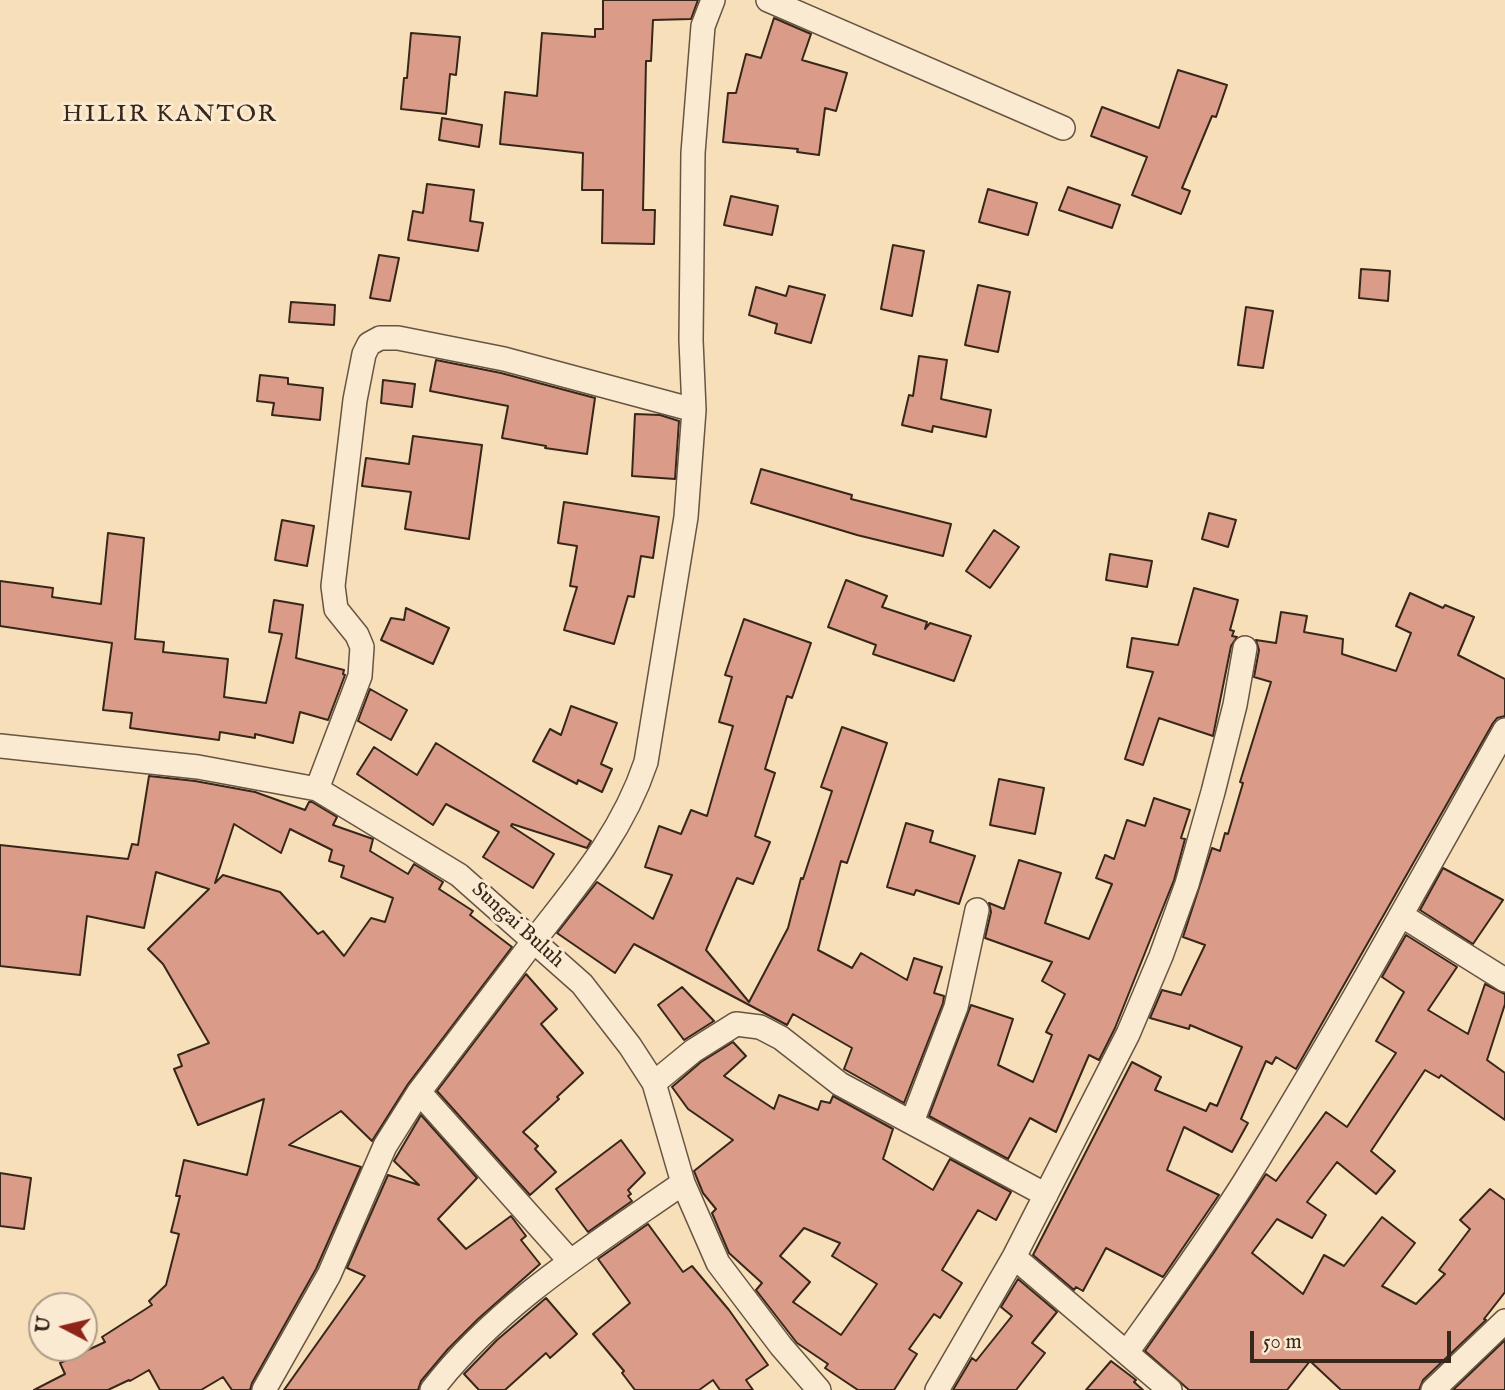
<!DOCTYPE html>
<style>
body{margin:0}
#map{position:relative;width:1505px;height:1390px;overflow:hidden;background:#f7dfb9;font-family:"IM FELL English",serif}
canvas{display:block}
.north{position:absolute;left:28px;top:1292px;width:70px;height:70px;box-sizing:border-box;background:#faead2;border:2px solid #ac9c88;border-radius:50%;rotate:277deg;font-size:19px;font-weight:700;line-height:28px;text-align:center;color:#37261a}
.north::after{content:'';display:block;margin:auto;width:24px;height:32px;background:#8f2418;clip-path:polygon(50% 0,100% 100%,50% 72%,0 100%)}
.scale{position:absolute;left:1250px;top:1331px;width:201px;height:32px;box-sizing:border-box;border:4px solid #37261a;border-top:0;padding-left:9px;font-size:21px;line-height:24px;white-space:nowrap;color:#37261a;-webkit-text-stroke:5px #faead2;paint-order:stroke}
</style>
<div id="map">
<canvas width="1505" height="1390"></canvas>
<div class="north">U</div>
<div class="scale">50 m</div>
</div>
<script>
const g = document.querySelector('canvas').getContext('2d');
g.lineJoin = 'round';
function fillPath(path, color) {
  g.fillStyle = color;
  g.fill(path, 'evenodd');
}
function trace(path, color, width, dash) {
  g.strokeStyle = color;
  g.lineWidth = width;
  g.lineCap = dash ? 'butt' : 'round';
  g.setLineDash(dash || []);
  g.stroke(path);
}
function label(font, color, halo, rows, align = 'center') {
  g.font = font + ' "IM FELL English",serif';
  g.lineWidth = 6;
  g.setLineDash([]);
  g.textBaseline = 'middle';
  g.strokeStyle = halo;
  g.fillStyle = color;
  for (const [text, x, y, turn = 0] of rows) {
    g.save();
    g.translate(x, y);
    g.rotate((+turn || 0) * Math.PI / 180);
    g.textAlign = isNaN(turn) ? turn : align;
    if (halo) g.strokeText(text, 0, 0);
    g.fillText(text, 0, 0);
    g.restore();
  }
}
const building = new Path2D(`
 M603,0H698L691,19L653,20L651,61H646L643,210H655L654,244L602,243L603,190H582L583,153L500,144L505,92L537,96L542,33L595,37V29H603Z
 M774,18L811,34L802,60L847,73L836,111L825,108L819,155L797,152L798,149L723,142L728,93H736L746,54L761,58Z
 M411,33L460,37L456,75L450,74L446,114L401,109L404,78H407Z
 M1178,70L1227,85L1216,117L1212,116L1182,188L1190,191L1181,214L1132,195L1147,157L1091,136L1102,107L1159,128Z
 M442,118L482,125L479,147L439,140Z
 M427,184L474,190L470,221L483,223L478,251L408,240L413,211L423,213Z
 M1068,187L1120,205L1112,228L1059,210Z
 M988,189L1037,203L1028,235L979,222Z
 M731,196L778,206L772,235L724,225Z
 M893,245L924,251L912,316L881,309Z
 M379,255L399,258L390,301L370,298Z
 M1361,269L1390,271L1388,301L1359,298Z
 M978,285L1010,292L998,352L965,345Z
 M789,286L825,295L811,343L775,333L777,324L749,315L756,287L786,296Z
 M291,302L335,305L334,325L289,322Z
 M1246,307L1273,311L1263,368L1238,365Z
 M919,356L947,360L941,399L991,410L986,437L933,426L932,432L902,425L909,395L913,396Z
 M436,360L501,373L595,398L587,454L545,448L546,446L502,438L508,406L430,391Z
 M260,375L288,378V384L323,388L320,420L272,415L274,403L257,401Z
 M383,380L415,384L412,407L381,403Z
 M635,414L660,415L679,421L675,479L632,476Z
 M413,436L482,445L469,539L405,529L411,492L362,486L366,458L409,464Z
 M761,469L852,495L851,499L951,524L943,556L857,535L751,503Z
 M564,502L659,517L653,558L641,556L634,597L628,596L614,644L564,630L577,587L570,586L577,546L558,543Z
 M1209,513L1236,520L1228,547L1202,539Z
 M282,520L314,526L307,566L275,560Z
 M994,530L1019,547L990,588L966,571Z
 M108,533L144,538L135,639L164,642L163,652L228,659L224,697L266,703L282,634L269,632L274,600L303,605L296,658L344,670L343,674L345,675L328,720L300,712L293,743L255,734V738L220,732L219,740L130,728L132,713L103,710L112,643L0,626V581L53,588L52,597L101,604Z
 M1110,554L1152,561L1147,587L1106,580Z
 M846,580L887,596L882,607L927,622L925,629L930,623L971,636L954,681L873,654L876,645L828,627Z
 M1194,588L1238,600L1230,630L1234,631L1232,636L1237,637L1231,646L1213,736L1159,718L1143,765L1125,759L1153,672L1127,667L1132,638L1178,645Z
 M1410,593L1443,608L1445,605L1474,617L1458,655L1505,679V716L1497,718L1493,723L1296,1069L1276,1057L1272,1064L1266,1061L1241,1119L1248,1123L1232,1152L1184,1127L1167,1170L1219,1195L1163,1277L1106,1248L1083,1291L1076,1287L1074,1290L1033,1255L1132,1062L1161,1077L1155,1090L1206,1111L1210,1103L1217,1106L1242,1047L1190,1025L1189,1029L1150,1018L1162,990L1181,995L1205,945L1183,937L1212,848L1220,851L1225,833L1228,834L1243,783L1240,782L1271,682L1254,677L1259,650L1256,640L1276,643L1281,612L1307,616L1304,632L1343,639L1342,654L1396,671L1411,633L1396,626Z
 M406,608L449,628L433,664L381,640L391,618L404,620Z
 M744,619L811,643L792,698L787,696L765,769L775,773L755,836L770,842L753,884L737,878L706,950L749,1002L788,928L801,878L803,879L832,791L821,787L842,727L887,743L847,863L841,861L818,950L852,968L861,953L907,980L914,958L942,967L934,993L944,996L943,1003L904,1103L844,1069L852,1048L793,1014L787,1025L634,944L615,973L557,933L597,882L653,919L672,875L645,867L659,826L681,834L691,810L707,816L733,726L719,722L732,677L725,675Z
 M370,689L407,710L391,740L358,721Z
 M571,706L617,723L601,764L612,769L602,792L578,780L577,784L533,761L550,729L561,735Z
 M436,743L591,841L587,848L512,824L511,826L554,854L533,888L483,857L499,832L446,804L433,825L357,774L374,747L417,775Z
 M149,776L195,781L255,792L305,810L309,802H312L337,817L333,825L373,839L370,851L408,874L414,864L443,882L439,889L473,911L470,915L512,947L408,1084L372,1141L341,1111L289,1145L361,1167L316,1269L252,1383L250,1390H232L223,1377L201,1390H160L149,1370L130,1381L129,1380L108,1390H34L65,1374L60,1363L105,1342L102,1337L152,1305L149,1301L166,1285L179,1234L171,1232L180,1196H176L184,1160L247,1175L264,1099L198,1125L174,1069L182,1066L178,1055L209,1043L163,964L148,949L209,889L156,872L144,928L87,916L80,975L0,966V845L128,859L132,844L138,845ZM234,824L281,853L290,829L332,850L329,861L344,866L341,877L393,898L385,922L371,918L344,956L323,931L318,934L280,892L223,875L215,883Z
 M999,779L1044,788L1035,834L990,825Z
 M1154,798L1190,810L1181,838L1185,839L1174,880L1115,1028L1099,1060L1089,1055L1056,1132L1030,1118L1008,1159L929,1116L971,1005L1013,1019L998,1065L1033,1082L1052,1035L1046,1032L1065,994L1042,981L1052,962L985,938L991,912L989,903L1004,909L1019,860L1061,873L1045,923L1089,939L1112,884L1096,878L1105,855L1114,859L1127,820L1145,826Z
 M906,823L933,831L930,842L975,856L959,904L916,890L914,895L887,887Z
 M1443,868L1503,900L1473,944L1420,910Z
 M1406,935L1457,967L1428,1010L1468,1034L1485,984L1505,994V1004L1487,1060L1505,1073V1120L1441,1075L1439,1078L1425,1070L1371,1151L1395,1171L1376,1194L1337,1162L1307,1202L1326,1215L1312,1238L1277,1219L1252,1253L1303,1294L1324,1255L1344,1266L1382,1217L1415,1243L1382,1286L1416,1304L1445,1274L1439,1270L1470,1229L1460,1220L1490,1189L1505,1200V1292L1484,1319L1486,1320L1423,1380L1419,1390H1341L1310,1361L1287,1390H1189L1145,1351L1213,1254L1266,1174L1276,1181L1326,1112L1347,1127L1396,1053L1376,1041L1404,992L1382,977Z
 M526,974L557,1009L541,1024L583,1073L557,1097L559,1099L523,1132L538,1146L535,1149L556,1172L530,1195L437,1091Z
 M682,987L714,1021L684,1040L658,1005Z
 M733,1042L746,1056L724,1076L774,1109L779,1095L818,1110L821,1101L830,1103L833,1096L893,1129L883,1159L933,1190L950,1159L1011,1192L996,1220L978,1210L942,1270L962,1283L940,1318L934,1314L909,1349L917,1354L894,1390H858L825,1368L828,1364L797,1343L756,1290L762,1283L729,1253L712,1213L716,1209L703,1193L694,1171L733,1140L688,1109L672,1087L701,1062ZM804,1228L840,1243L832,1256L877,1284L841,1335L793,1302L810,1282L780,1256Z
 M421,1115L477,1178L438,1219L466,1249L511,1216L526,1236L521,1240L540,1264L478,1319L448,1349L421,1381L418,1390H284L365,1276L347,1268L388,1175L419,1185L394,1161Z
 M621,1140L645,1173L628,1190L631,1194L628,1196L632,1201L588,1232L556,1189Z
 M0,1173L31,1178L24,1229L0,1226Z
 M648,1224L683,1272L692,1266L729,1310L768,1365L746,1380L753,1390H720L713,1380L699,1390H635L622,1373L624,1371L593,1334L630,1303L598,1259Z
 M1018,1279L1057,1312L1032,1343L1045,1353L1016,1390H953L972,1358L976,1361L1012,1316L1001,1307Z
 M546,1298L577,1334L550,1358L546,1353L505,1390H479L464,1374L497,1340Z
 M1505,1340V1390H1453Z
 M1111,1361L1136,1380L1134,1382L1143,1390H1086Z`);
fillPath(building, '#da9c88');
trace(building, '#37261a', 2);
const street = new Path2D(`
 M768,0L1063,128
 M0,746L198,767L317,789L459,875L582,984L630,1046L654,1083L683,1183L718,1263L781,1346L819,1390
 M317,789L360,676L362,647L357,635L336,609L333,586L355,400L364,354L369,344L380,338H398L504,359L694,410
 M1401,915L1505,980
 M654,1083L693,1051L736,1024L760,1027L781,1038L840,1084L1046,1195
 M419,1092L570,1261
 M912,1122L956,1007L977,910
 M1014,1257L1170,1390
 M1127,1352C1167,1296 1208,1240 1245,1181C1336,1034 1420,881 1505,730
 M264,1390L329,1275L385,1146L419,1092C458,1041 497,989 536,938C580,882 623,831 646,762L686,517L694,410L691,340L693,153L703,26L713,0
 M432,1390C499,1303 594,1245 683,1183
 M937,1390L1014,1257L1128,1034L1161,956L1187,884L1213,792L1235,705L1245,648
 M1433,1390L1505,1321`);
trace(street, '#675442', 26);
trace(street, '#faead2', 23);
label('21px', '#37261a', '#faead2', [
 ["Sungai Buluh",517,926,42]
]);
g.letterSpacing = '2px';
label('24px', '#37261a', '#faead2', [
 ["HILIR KANTOR",170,116]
]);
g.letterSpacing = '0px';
</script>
